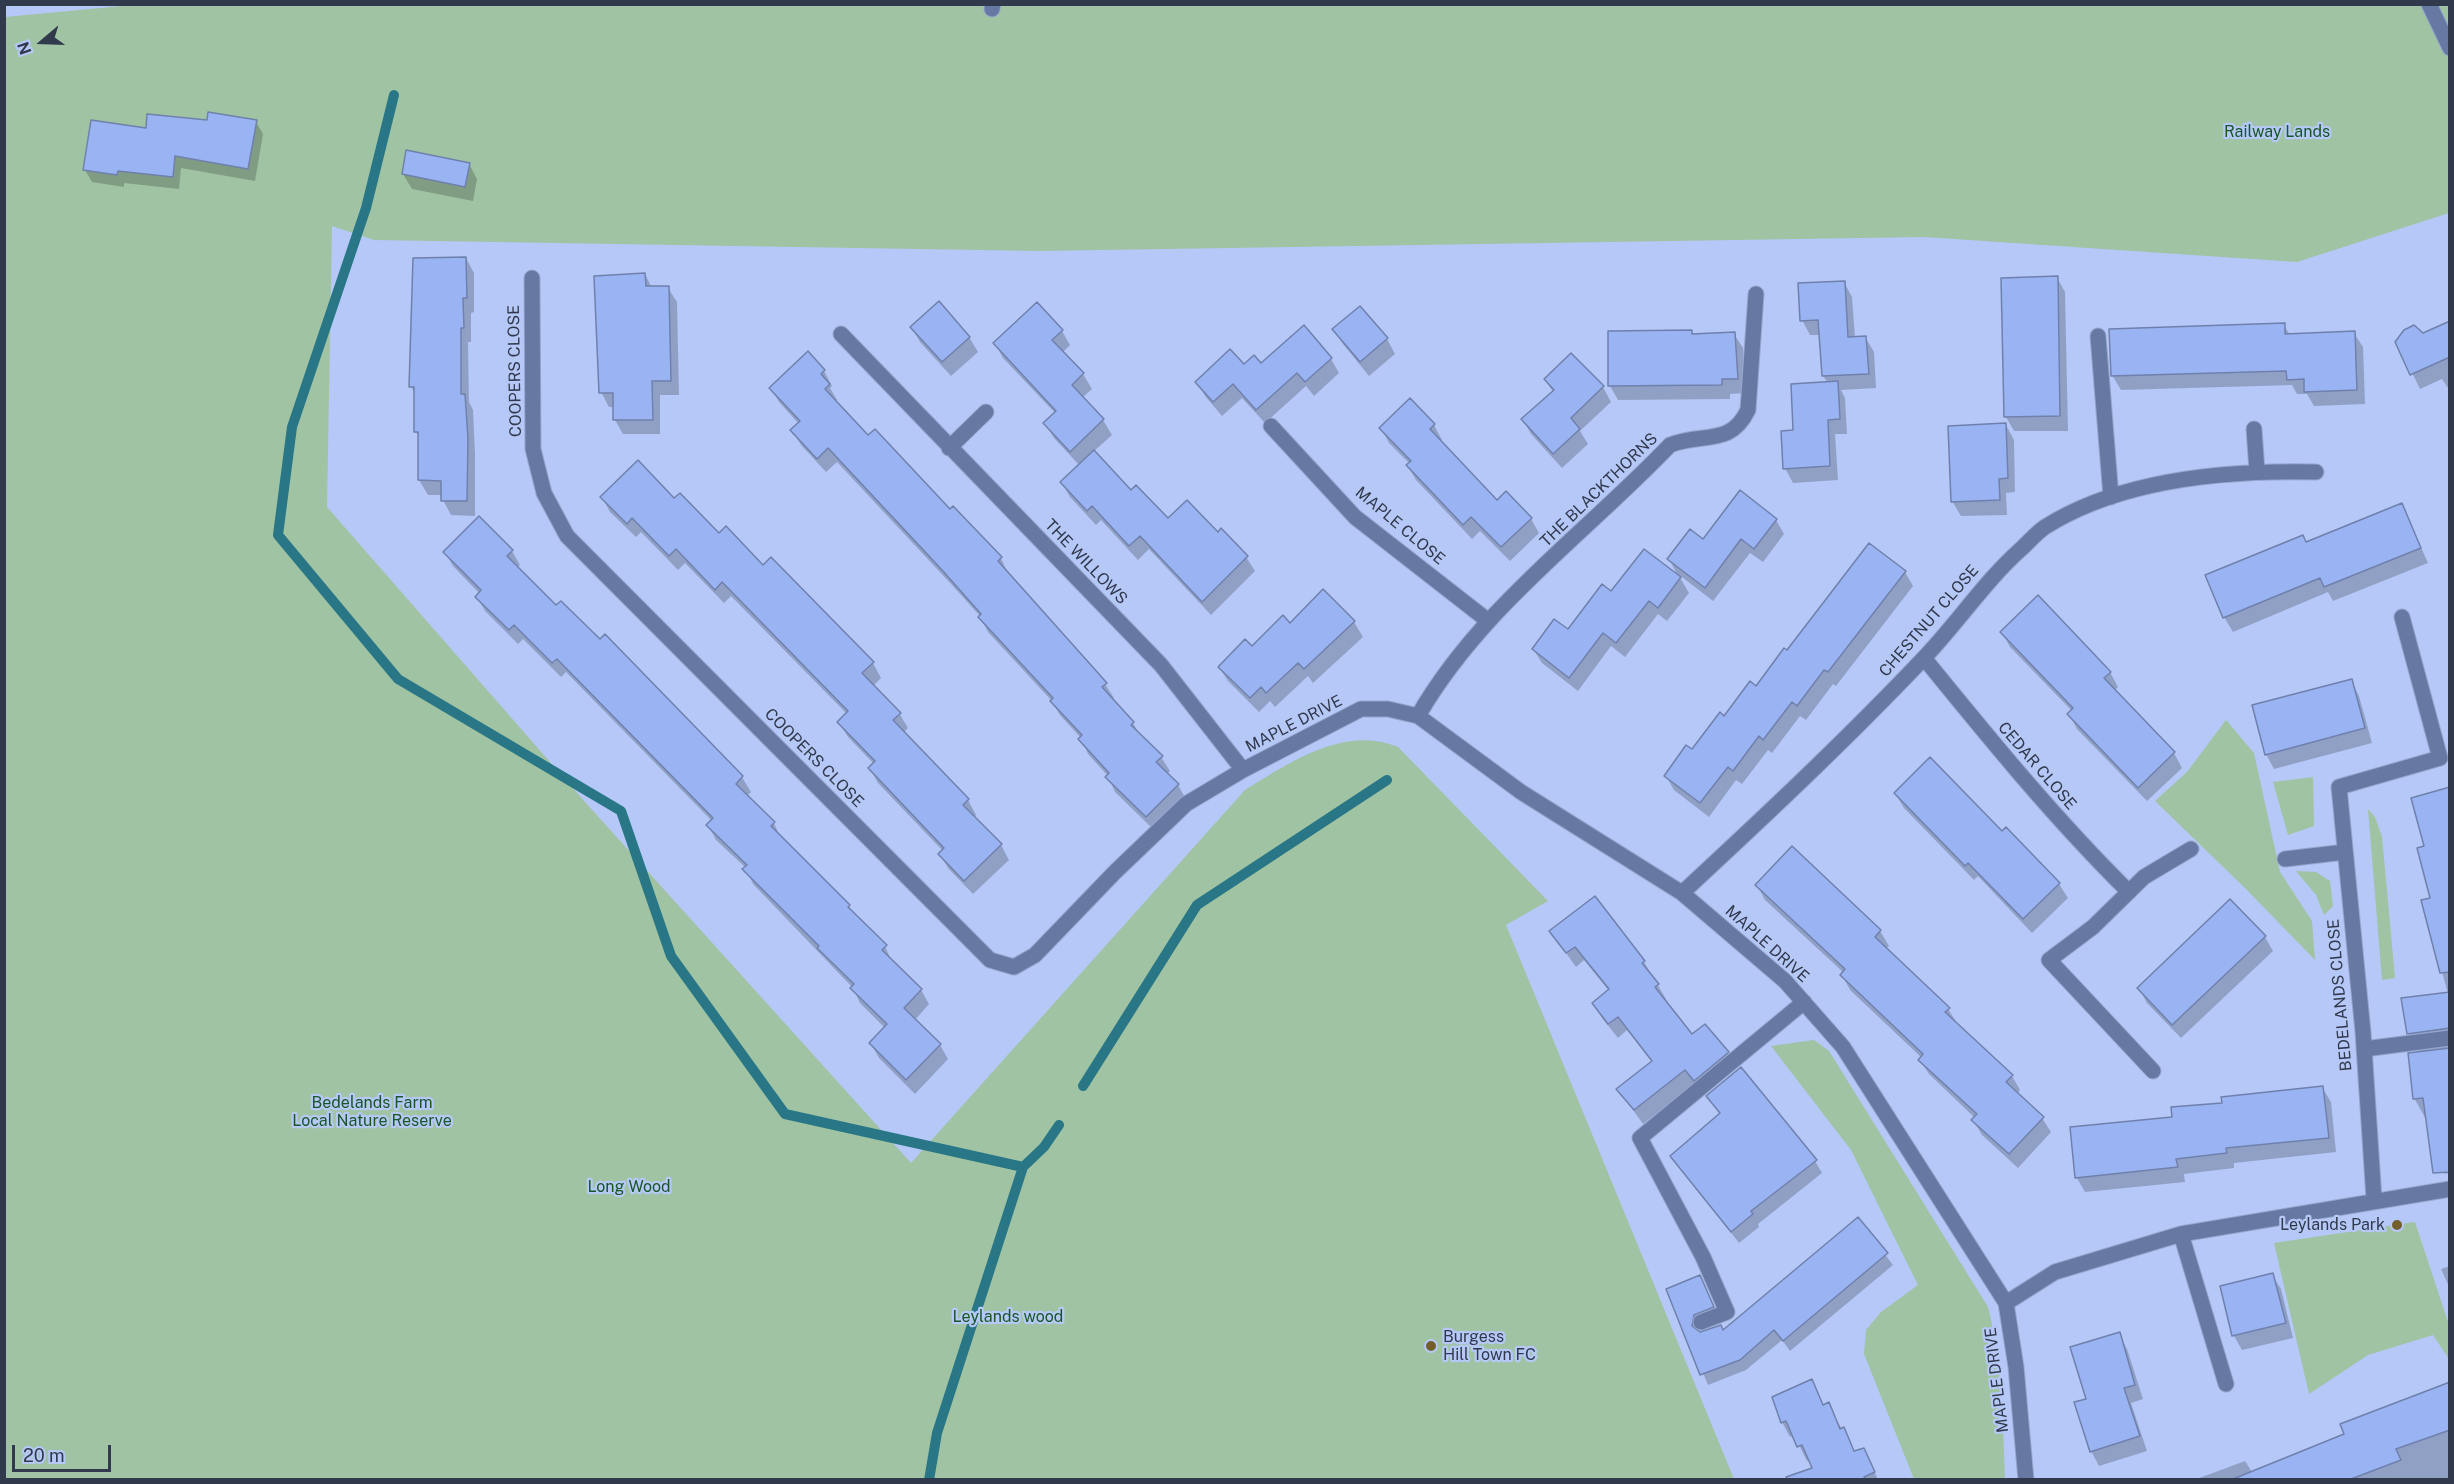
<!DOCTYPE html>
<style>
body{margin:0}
#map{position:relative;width:2454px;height:1484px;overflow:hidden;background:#b5c8f7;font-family:"Public Sans",sans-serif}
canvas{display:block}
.frame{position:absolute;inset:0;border:6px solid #31394c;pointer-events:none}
.north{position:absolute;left:12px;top:12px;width:60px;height:60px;-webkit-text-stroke:4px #b5c8f7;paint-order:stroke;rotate:251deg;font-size:16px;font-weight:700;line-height:24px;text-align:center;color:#31394c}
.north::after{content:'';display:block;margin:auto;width:21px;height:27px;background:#31394c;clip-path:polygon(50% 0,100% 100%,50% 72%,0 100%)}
.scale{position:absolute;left:12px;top:1445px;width:99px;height:27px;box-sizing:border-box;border:3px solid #31394c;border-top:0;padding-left:8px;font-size:18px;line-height:21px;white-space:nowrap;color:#31394c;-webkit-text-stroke:4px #b5c8f7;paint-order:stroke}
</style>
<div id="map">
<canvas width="2454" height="1484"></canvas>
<div class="frame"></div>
<div class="north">N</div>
<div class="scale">20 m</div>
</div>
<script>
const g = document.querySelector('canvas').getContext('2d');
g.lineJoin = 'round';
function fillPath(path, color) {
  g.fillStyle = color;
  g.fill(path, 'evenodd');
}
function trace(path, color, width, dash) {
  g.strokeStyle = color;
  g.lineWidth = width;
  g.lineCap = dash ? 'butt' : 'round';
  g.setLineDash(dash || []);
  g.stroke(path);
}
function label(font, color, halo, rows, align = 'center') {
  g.font = font + ' "Public Sans",sans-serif';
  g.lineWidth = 4.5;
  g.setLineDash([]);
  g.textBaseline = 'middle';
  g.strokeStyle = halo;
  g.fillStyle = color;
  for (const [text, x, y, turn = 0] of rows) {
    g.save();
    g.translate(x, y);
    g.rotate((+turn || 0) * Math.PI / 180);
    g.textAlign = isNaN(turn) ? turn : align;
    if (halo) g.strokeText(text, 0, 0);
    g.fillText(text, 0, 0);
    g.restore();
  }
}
fillPath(new Path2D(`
 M143,4L2449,5V213L2297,262L1924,237L1039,251L374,240L332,226L327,507L585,802L911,1163L1245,790C1291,762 1344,725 1398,747L1548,901L1506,925L1734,1479L5,1480V17Z
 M2226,720L2254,753L2280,872L2312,921L2315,960L2245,888L2155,801L2187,772Z
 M2313,777L2314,826L2288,835L2273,782Z
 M2368,809L2375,817L2382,837L2395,978L2382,980Z
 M2296,871L2316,872L2330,881L2333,906L2324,915L2316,895Z
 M1814,1040L1829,1051L1988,1307C2002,1362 2003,1423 2005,1479H1914L1864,1354L1866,1330L1881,1312L1918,1285L1851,1150L1771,1046Z
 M2415,1222L2449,1325V1359L2433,1335L2368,1355L2309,1394L2274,1243Z`), '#a0c3a3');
fillPath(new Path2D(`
 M208,121L256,122L263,134L255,181L181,168L179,189L124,183V187L92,182L85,170L147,130Z
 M469,164L477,179L473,201L412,189L403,174Z
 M466,258L474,273V312L471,313V342H468L469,402L473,410L475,454V516L451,515L443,500V495H428L419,480L420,439L416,432L415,394L411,386Z
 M645,274L652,288H668L677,302L679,395H660V434H623L615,420V407H609L601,392Z
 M2057,278L2065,292L2068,431H2014L2006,417Z
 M1844,282L1852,297L1855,338L1865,337L1874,352L1876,388L1841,390L1845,398L1847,434H1835L1838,480L1793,483L1785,468L1795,431L1828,383L1823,376L1821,335H1810L1802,320Z
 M2450,323V391L2442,379L2420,389L2397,342L2423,335Z
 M2284,325L2290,335L2354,333L2363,347L2365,404L2314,406L2307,394H2297L2292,385L2121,390L2112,375Z
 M912,328L969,337L978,352L951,376L920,342Z
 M1334,330L1387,339L1395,354L1369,376L1343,344Z
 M1062,331L1070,345L1062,353L1083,374L1092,389L1082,398L1103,420L1112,435L1093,452L1131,492L1168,520L1246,557L1255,571L1211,615L1149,549L1138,560L1101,520L1096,525L1070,497L1062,483L1080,466L1054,438L1045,423L1056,414L1003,358L995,343Z
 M1691,331L1694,335L1734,334L1743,348L1745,393L1730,394V399L1618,400L1610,386Z
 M808,353L824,371L832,386L830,388L837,400L835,401L868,437L1001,558L1008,574L1105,684L1114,698L1112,700L1133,723L1141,737L1161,757L1170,771L1167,774L1178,785L1186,799L1155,831L1115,792L1108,776L1088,754L1081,738L1060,715L1051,700L988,632L980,616L952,585L837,462L826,472L801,445L792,430L799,424L779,402L771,388Z
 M1331,359L1339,373L1314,396L1306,386L1265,423L1242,398L1222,416L1205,396L1197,382L1244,366Z
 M1545,379L1603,387L1611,402L1580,431L1588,444L1562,468L1531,434L1523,420L1553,392Z
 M1434,425L1442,440L1440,442L1497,502L1531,519L1539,533L1510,561L1480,531L1472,539L1416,480L1408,466L1410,464L1389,443L1381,428Z
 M2006,425L2014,440L2015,492L2006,493L2007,515L1961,516L1952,501Z
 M602,497L674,500L763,567L873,663L881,678L873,686L899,713L908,728L903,733L968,800L976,815L973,818L1001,845L1009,860L973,894L948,868L940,854L943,851L878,783L870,768L874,764L848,737L839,722L847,714L731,596L724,603L685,563L678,570L641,532L636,537L610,512Z
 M2402,505L2428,563L2333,601L2328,592L2233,632L2224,617L2306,544Z
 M1776,520L1784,534L1763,562L1750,553L1713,601L1678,574L1689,593L1667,621L1658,614L1625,657L1611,646L1578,691L1542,663L1533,649L1568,631L1611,594L1679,578L1669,559L1703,541Z
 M1870,545L1905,572L1913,586L1836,686L1833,684L1806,720L1800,716L1772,753L1768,750L1742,784L1736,780L1709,817L1674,790L1666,776L1756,688Z
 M512,551L520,565L517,568L556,607L600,641L605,636L742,777L751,792L747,796L774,823L781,839L849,906L855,916L885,946L892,962L921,990L929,1004L915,1020L940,1045L948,1059L915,1094L879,1058L871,1044L885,1028L860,1003L853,988L753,884L746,868L716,840L708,825L712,821L566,672L561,677L523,639L518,644L485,611L477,597L480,594L453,566L445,552Z
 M1323,592L1354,622L1363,637L1313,683L1308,676L1275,707L1270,701L1259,712L1228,681L1219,667L1290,625Z
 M2002,632L2110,672L2118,687L2114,691L2174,753L2182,768L2147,801L2077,729L2069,714L2072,711L2010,647Z
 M2351,681L2359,696L2372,743L2274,769L2266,754Z
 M2450,789V1173L2445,1174L2431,1151L2427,1121L2414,1098L2420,1053L2408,1033L2448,994L2423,901L2432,899L2425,847Z
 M1895,793L2002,833L2006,829L2059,884L2068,898L2032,933L1978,876L1974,880L1904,808Z
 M1792,848L1880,931L1889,946L1885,949L1948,1009L1957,1023L2012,1076L2020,1090L2017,1094L2042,1118L2051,1132L2018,1168L1982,1135L1973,1120L1975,1118L1929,1074L1920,1060L1922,1058L1850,990L1842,975L1844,973L1765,900L1757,885Z
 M1595,898L1644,962L1666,999L1664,1001L1691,1036L1728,1053L1736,1067L1695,1084L1643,1124L1618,1089L1652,1062L1627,1030L1618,1038L1602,1018L1594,1004L1609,991L1584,960L1576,967L1551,932Z
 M2265,937L2273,951L2181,1038L2147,1003L2139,988Z
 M2322,1087L2331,1102L2336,1152L2234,1163V1168L2184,1174L2185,1182L2085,1192L2077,1178L2174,1118L2223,1104Z
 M1708,1096L1815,1161L1822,1173L1758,1224L1759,1227L1739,1243L1672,1156L1720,1115Z
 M1858,1219L1893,1265L1790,1351L1782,1340L1746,1370L1708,1385L1668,1290L1700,1277L1719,1318L1699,1326L1698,1334L1723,1332Z
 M2450,1266V1289L2441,1269Z
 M2272,1275L2281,1289L2293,1338L2242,1350L2234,1336L2222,1288Z
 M2119,1334L2127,1349L2143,1399L2131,1403L2147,1451L2099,1466L2091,1451L2087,1400Z
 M1812,1381L1824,1406L1828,1404L1855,1453L1864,1449L1878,1480H1818L1810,1460L1807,1461L1794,1435L1790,1437L1782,1422Z
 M2450,1393V1480H2194L2245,1461L2252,1472Z`), '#0003');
trace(new Path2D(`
 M394,95L366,208L292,427L278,535L398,679L621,811L671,956L785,1114L1023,1167
 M1083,1086L1197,905L1387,780
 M929,1480L937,1433L1023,1167L1044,1147L1059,1125`), '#297786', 10);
const building = new Path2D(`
 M208,112L257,120L248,169L175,156L173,177L118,171L117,175L83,170L91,120L146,128L147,114L207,120Z
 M406,150L470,163L465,187L402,174Z
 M466,257L467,298H463L464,328H461V394H465L468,438L467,501H441V481L418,480V432H414V387H409L413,258Z
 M645,273L646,286H669L671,381H652L653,420H613V393H599L594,276Z
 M2058,276L2060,416L2004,417L2001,278Z
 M1845,281L1848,337L1866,336L1869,374L1822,376L1818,320L1800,321L1798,283Z
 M939,301L970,337L942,362L910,327Z
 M1037,302L1063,330L1052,340L1084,373L1072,385L1104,419L1070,452L1043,423L1056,411L993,343Z
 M1360,306L1388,338L1360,362L1332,329Z
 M2450,321V357L2410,375L2395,342L2404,330L2414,325L2423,333Z
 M2285,323V334L2355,331L2357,390L2304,392V379L2287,380L2286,371L2111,376L2109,329Z
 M1304,325L1332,358L1305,382L1297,373L1256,410L1233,384L1213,402L1195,382L1230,349L1244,364L1254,355L1261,363Z
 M1692,330V334L1735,332L1738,379H1722V385L1608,386V331Z
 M808,351L825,370L821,374L830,384L825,389L868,435L875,429L950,509L953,506L1002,557L998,561L1107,683L1102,687L1134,722L1131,725L1163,756L1156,762L1179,784L1146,817L1105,777L1109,773L1078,739L1082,735L1050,701L1053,698L978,617L981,614L942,570L828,448L817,459L790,430L800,421L769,388Z
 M1571,353L1604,386L1571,418L1580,429L1553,454L1521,419L1554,390L1544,379Z
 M1838,381L1840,419L1828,420L1830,466L1783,469L1781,431L1793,430L1791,384Z
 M1410,398L1435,424L1430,429L1497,500L1506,491L1532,518L1501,547L1471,517L1463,525L1406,465L1411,461L1379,428Z
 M2006,423L2008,478L1999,479L2000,500L1951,502L1948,426Z
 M1094,450L1131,490L1136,485L1168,518L1187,500L1218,532L1221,528L1248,556L1202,602L1140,536L1129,546L1092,506L1087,511L1060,482Z
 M638,460L674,498L680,493L719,533L726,526L763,565L771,557L874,662L862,673L901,713L893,720L969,799L963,805L1002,844L964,881L938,854L944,848L868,768L875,761L837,722L848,711L722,582L715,590L676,549L669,556L632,518L627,524L600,497Z
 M1740,490L1777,519L1754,549L1741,539L1705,588L1667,559L1690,529L1703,539Z
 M2402,503L2421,548L2324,587L2320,578L2223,618L2205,575L2303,535L2306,542Z
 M479,516L513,550L507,556L556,605L561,601L600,639L605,634L743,776L736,784L775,822L771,826L850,905L848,907L887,945L882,950L922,989L904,1008L941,1044L906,1080L869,1043L887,1024L850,988L854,984L817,948L819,946L742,869L747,865L706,825L713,818L557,659L552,663L514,625L509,630L475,597L481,590L443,552Z
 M1869,543L1906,571L1828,672L1824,670L1797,706L1792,702L1763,740L1759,736L1733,771L1728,767L1700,803L1664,776L1686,745L1692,749L1720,712L1724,716L1750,681L1756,686L1784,648L1787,650Z
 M1644,549L1681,577L1658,608L1649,601L1616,643L1603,633L1569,678L1532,649L1554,619L1568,629L1602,584L1611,591Z
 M1323,589L1355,621L1304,669L1298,663L1266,693L1261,687L1250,698L1218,667L1245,639L1252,646L1283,615L1290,623Z
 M2038,595L2111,672L2104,678L2175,752L2138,788L2067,714L2073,708L2000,632Z
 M2352,679L2365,728L2265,755L2252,705Z
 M1930,757L2002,831L2006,827L2060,883L2023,919L1968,863L1965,866L1894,793Z
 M2450,787V972L2440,973L2421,900L2430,898L2417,848L2424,846L2411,798Z
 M1792,846L1881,930L1875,937L1950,1008L1945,1012L2013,1075L2006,1082L2044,1117L2009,1154L1971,1120L1977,1114L1918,1060L1923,1054L1840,975L1845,969L1755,885Z
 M1595,896L1645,961L1642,963L1659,984L1655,987L1692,1034L1705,1024L1729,1052L1694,1081L1685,1070L1634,1110L1616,1089L1652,1061L1618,1017L1608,1024L1592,1003L1609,989L1575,947L1566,953L1549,931Z
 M2230,899L2266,936L2172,1025L2137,988Z
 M2450,992V1028L2407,1034L2401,998Z
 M2450,1048V1172L2433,1173L2423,1098L2413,1099L2408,1053Z
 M1741,1067L1817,1160L1751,1211L1753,1214L1731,1232L1670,1156L1720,1113L1706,1096Z
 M2323,1086L2329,1138L2226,1148L2227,1153L2176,1159L2178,1167L2075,1178L2070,1127L2172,1117L2171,1107L2222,1103L2221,1097Z
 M1858,1217L1888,1253L1783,1341L1774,1330L1740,1360L1700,1375L1666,1289L1700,1275L1714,1307L1694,1315L1692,1326L1700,1332L1721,1325L1723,1330Z
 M2273,1273L2286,1323L2232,1336L2220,1286Z
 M2120,1332L2135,1385L2124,1388L2140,1436L2090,1452L2074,1402L2086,1399L2070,1347Z
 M1812,1379L1823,1405L1829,1402L1840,1429L1844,1427L1854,1451L1864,1448L1875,1472L1864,1477L1866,1479H1787L1786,1477L1812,1468L1802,1445L1797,1447L1786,1421L1781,1423L1772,1397Z
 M2450,1382V1430L2396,1449L2401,1460L2351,1479H2233L2344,1434L2340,1424Z`);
fillPath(building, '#9ab3f2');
trace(building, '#6f80ac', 1.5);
const minor = new Path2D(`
 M2429,4L2450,48
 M992,9L993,4
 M532,278L533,449L544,493L567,536L990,960L1014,967L1035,955L1115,872L1186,804L1243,770L1361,709H1388L1418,716L1521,792L1682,893L1785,981L1843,1047L2006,1303L2016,1367L2026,1480
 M841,334L1161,665L1243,770
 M2098,336L2111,497
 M1271,426L1355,517L1487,620
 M2254,429L2257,471
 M949,448L986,412
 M1924,658C1989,738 2055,819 2129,892
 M1418,716C1480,608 1585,534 1670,445C1703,432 1730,447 1748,410L1756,294
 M2285,859L2345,852
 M1682,893C1764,817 1845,741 1922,660C1957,624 1984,582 2021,549C2029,542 2036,533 2045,527C2121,479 2228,470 2316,472
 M2364,1049L2450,1038
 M2153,1071L2049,960L2093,927L2144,877L2191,849
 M2374,1199L2363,1032L2339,787L2440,758L2402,617
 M2181,1234L2226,1384
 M2006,1303L2055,1272L2181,1234L2450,1189
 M1701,1322L1727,1312L1703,1257L1640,1138L1804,1002`);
trace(minor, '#95a6ce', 17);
trace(minor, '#6778a3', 15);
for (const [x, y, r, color] of [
 [2397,1225,6,"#735f2e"],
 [1431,1346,6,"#735f2e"]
]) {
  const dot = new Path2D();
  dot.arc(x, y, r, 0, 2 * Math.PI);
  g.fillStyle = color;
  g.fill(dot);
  trace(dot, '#b5c8f7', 2);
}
label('16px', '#185626', '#b5c8f7', [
 ["Railway Lands",2277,132],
 ["Bedelands Farm",372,1103],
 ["Local Nature Reserve",372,1121],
 ["Long Wood",629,1187],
 ["Leylands wood",1008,1317]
]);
label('16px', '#31394c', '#b5c8f7', [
 ["COOPERS CLOSE",515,371,-91],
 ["THE BLACKTHORNS",1599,490,-44],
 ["MAPLE CLOSE",1400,526,40],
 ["THE WILLOWS",1086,562,46],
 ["CHESTNUT CLOSE",1929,621,-49],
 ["MAPLE DRIVE",1294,724,-27],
 ["COOPERS CLOSE",814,758,45],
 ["CEDAR CLOSE",2037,766,49],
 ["MAPLE DRIVE",1767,944,42],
 ["BEDELANDS CLOSE",2340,995,-95],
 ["MAPLE DRIVE",1997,1380,-97]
]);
label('16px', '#31394c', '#b5c8f7', [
 ["Leylands Park",2385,1225],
 ["Burgess",1443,1337,"left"],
 ["Hill Town FC",1443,1355,"left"]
], 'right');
</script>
